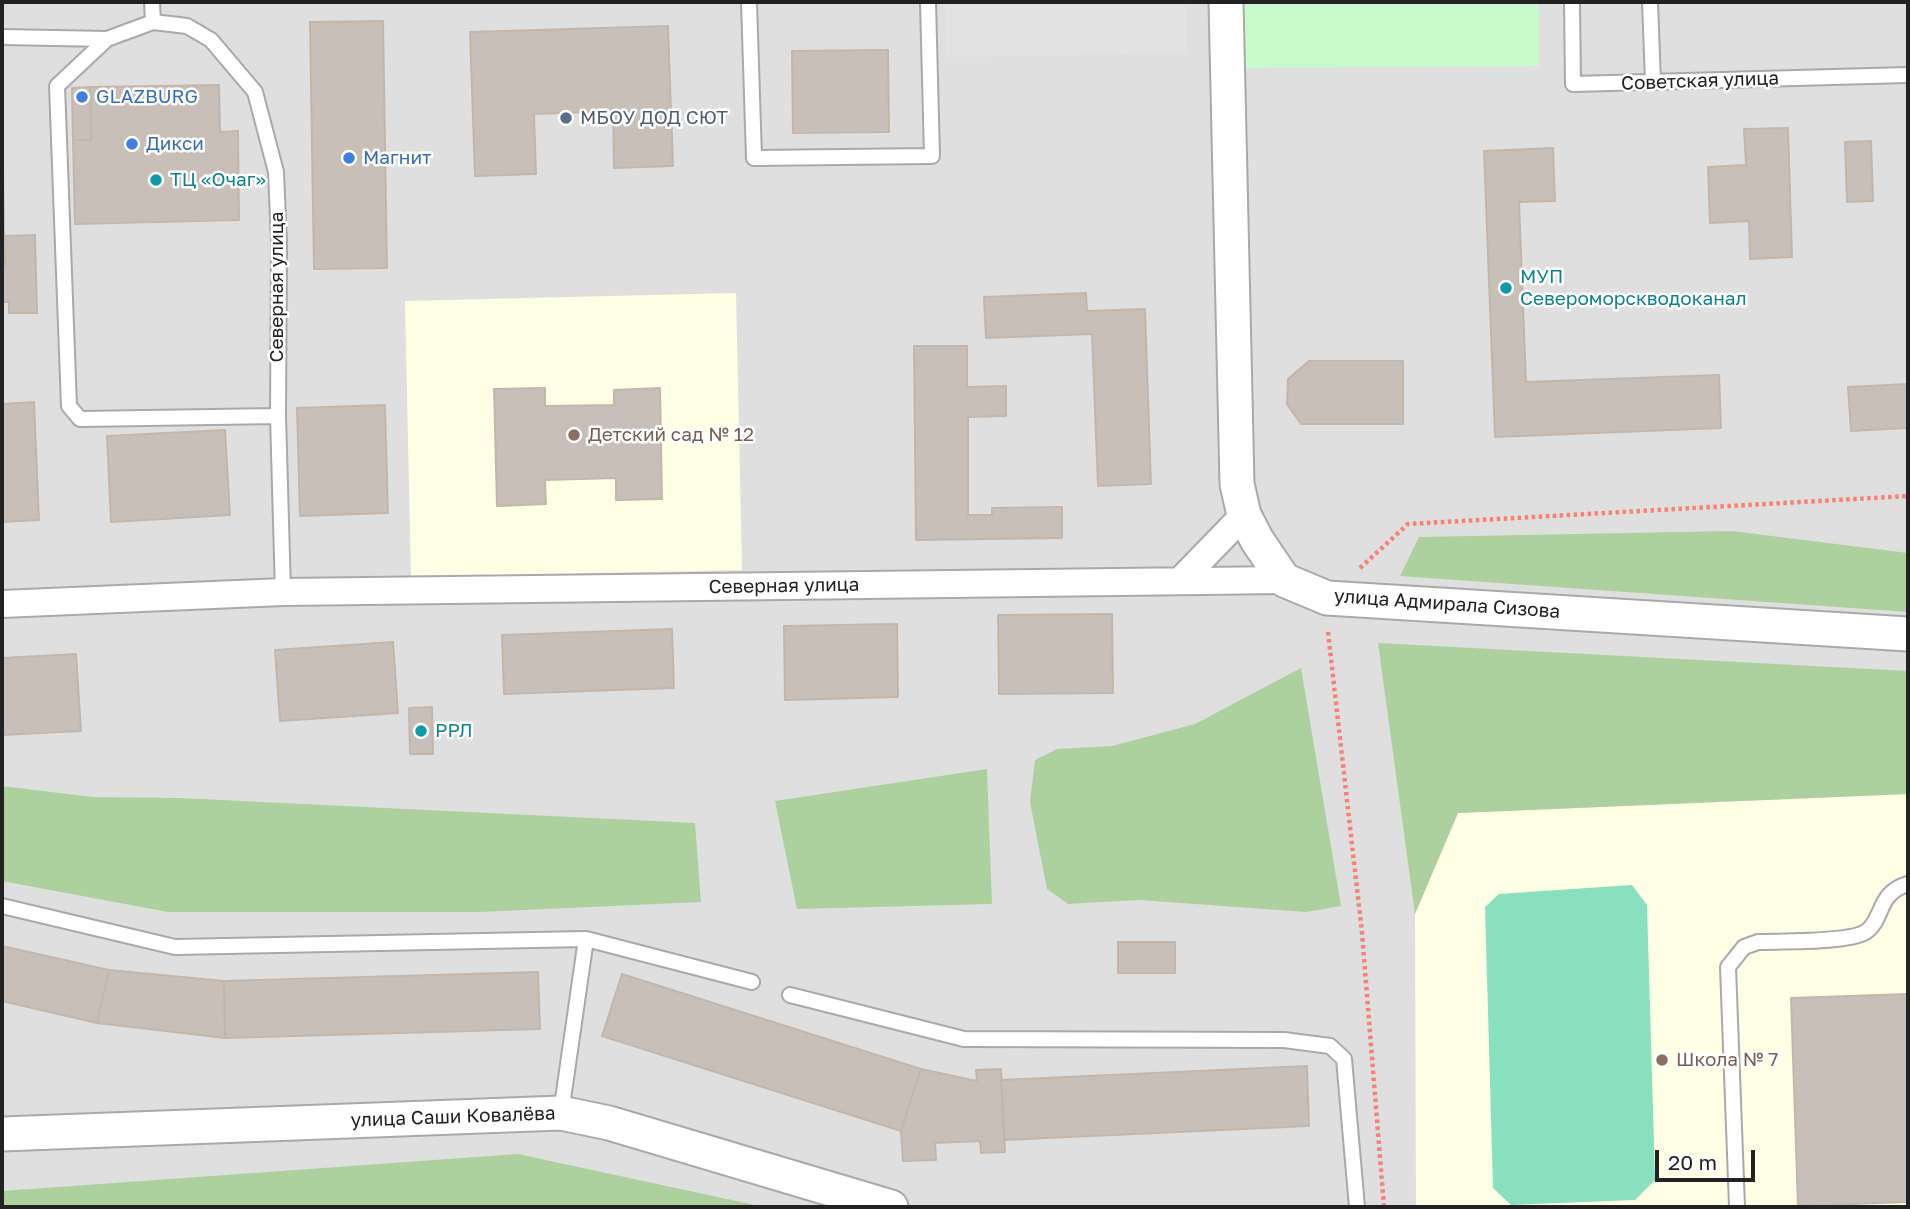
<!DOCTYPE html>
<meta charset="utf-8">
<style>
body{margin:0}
#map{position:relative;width:1910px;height:1209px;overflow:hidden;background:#f2efe9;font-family:"Golos Text",sans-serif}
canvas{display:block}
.frame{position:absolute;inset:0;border:4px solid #222;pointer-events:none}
.scale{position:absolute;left:1655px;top:1150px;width:100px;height:32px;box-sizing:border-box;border:4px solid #222;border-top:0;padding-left:9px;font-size:21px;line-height:24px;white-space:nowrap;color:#222;-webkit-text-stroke:5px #fff;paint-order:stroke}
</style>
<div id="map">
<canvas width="1910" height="1209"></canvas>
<div class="frame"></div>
<div class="scale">20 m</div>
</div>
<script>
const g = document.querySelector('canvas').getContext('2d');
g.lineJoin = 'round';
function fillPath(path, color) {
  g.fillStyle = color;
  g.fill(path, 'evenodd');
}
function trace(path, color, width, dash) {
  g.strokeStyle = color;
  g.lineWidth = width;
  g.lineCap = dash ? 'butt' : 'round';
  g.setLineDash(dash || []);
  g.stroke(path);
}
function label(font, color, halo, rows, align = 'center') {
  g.font = font + ' "Golos Text",sans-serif';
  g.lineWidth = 5;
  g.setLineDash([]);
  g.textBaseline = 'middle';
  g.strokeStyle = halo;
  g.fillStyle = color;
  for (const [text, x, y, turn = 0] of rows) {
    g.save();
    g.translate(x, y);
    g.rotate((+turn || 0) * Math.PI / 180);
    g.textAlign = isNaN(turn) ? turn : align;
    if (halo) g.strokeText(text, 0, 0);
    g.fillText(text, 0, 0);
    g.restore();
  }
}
fillPath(new Path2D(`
 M2,2H1908V1207H2Z`), '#e0dfdf');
fillPath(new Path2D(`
 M736,293L742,570L411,577L405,301Z
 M1908,794V1207H1416L1415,914L1458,813Z`), '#ffffe5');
fillPath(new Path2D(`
 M1732,531L1908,553V612L1400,576L1419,537Z
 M1378,643L1908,671V794L1458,813L1415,914Z
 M1301,668L1341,906L1306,912L1139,900L1068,904L1047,889L1030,802L1035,760L1057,749L1112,746L1195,724Z
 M987,769L992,904L797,909L775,801Z
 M2,786L92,797L180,798L695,823L701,902L480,912H168L2,881Z
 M518,1154L764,1207H2V1191Z`), '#add19e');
fillPath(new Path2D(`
 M1242,2H1539V66L1242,68Z`), '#c8facc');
fillPath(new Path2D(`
 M1632,885L1647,905L1655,1180L1635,1200L1511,1205L1493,1188L1485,907L1499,894Z`), '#88e0be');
fillPath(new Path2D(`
 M945,2H1186L1187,53L945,57Z`), '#e2e2e2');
const building = new Path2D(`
 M383,21L387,268L314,269L310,22Z
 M668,26L673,166L614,168L613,111L534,114L536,174L475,176L470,32Z
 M888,50L889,132L793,133L792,51Z
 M219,85L220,132L238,131L239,220L75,224L73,140H91L90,87Z
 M90,87L91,140H73L72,88Z
 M2,108L4,236H2Z
 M1788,128L1792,257L1750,259L1749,221L1710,223L1708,167L1746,165L1744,129Z
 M1871,141L1873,201L1847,202L1845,142Z
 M1553,148L1555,201L1519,202L1526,382L1719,375L1721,428L1495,437L1484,151Z
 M35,235L37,313H9V302H2V265H5L4,236Z
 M1086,293L1087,311L1145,309L1151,484L1098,486L1092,334L986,338L984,297Z
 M914,346H967V387L1006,386V416L968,417V515H992V508L1062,507V538L916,540Z
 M1309,361H1403V424H1301L1287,404L1288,379Z
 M1908,384V428L1851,431L1848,387Z
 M545,388V406L614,405V390L660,388L662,499L616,500V478L545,480L546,504L497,506L494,389Z
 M34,402L39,520L2,522V404Z
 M385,405L388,513L300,516L297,408Z
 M225,430L230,515L111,522L107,436Z
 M1112,614L1113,693L999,694L998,615Z
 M897,624L898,697L785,700L784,626Z
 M672,629L674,688L504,694L502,635Z
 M393,642L398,713L280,721L275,650Z
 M76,654L81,731L2,735V658Z
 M432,707L433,754H410L409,708Z
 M1118,942H1175V973H1118Z
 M2,946L109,970L97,1023L2,1001Z
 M109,970L224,981L225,1038L97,1023Z
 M538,972L540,1029L225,1038L224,981Z
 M622,974L921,1069L901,1131L602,1036Z
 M1908,994V1202L1798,1206L1791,998Z
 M1307,1066L1309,1126L1004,1140L1001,1080Z
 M921,1069L977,1081L976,1070L1001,1069L1005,1152L981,1153L980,1141L935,1143L936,1160L903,1161L901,1131Z`);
fillPath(building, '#c7bfb8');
trace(building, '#c4b6ab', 2);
const service = new Path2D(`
 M152,2L153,22L187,26L211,40L255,92L276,172L279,242L278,416L283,592
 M749,2L754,158L932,156L928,2
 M1572,2L1573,84L1908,75
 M1650,2L1653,82
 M153,22L107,39L57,86L69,406L80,419L278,416
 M2,37L107,39
 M2,906L175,947L586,939L561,1113
 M586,939L752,982
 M790,995L964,1039L1284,1040L1330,1046L1344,1059L1357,1207
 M1737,1207L1728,967L1744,947L1758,942C1780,941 1852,943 1867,931C1884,918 1877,893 1908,884`);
const minor = new Path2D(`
 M1180,581L1244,515
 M2,604L283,592L1284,580`);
const tertiary = new Path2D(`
 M1226,2L1237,484L1244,515L1257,540L1284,580L1327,598L1908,634
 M2,1134L561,1113L609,1123L891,1207`);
trace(service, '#a9a9a9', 18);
trace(minor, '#a9a9a9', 30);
trace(tertiary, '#a9a9a9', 37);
trace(new Path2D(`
 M1360,568L1408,524L1908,496
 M1328,632L1362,933L1384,1207`), '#fa8072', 4.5, [3.5, 3.5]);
trace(service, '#fff', 14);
trace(minor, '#fff', 26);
trace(tertiary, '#fff', 33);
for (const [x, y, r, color] of [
 [82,97,7,"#3f7fe0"],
 [566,118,7,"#5c6f8a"],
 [132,144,7,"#3f7fe0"],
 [349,158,7,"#3f7fe0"],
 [156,180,7,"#0f9aa8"],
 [1506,288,7,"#0f9aa8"],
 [574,435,7,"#8d6e63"],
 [421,731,7,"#0f9aa8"],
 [1662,1060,7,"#8d6e63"]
]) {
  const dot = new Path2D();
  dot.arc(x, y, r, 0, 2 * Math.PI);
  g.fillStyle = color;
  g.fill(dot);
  trace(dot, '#fff', 2.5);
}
label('19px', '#222', '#fff', [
 ["Советская улица",1700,81,-2],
 ["Северная улица",277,287,-90],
 ["Северная улица",784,586,-1],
 ["улица Адмирала Сизова",1447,604,4],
 ["улица Саши Ковалёва",453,1117,-2]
]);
label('19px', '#366cbe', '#fff', [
 ["GLAZBURG",96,97],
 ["Дикси",146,144],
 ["Магнит",363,158]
], 'left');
label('19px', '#4e5e75', '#fff', [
 ["МБОУ ДОД СЮТ",580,118]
], 'left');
label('19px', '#0d838f', '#fff', [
 ["ТЦ «Очаг»",170,180],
 ["МУП",1520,277],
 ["Североморскводоканал",1520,299],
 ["РРЛ",435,731]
], 'left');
label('19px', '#785e54', '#fff', [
 ["Детский сад № 12",588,435],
 ["Школа № 7",1676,1060]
], 'left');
</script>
